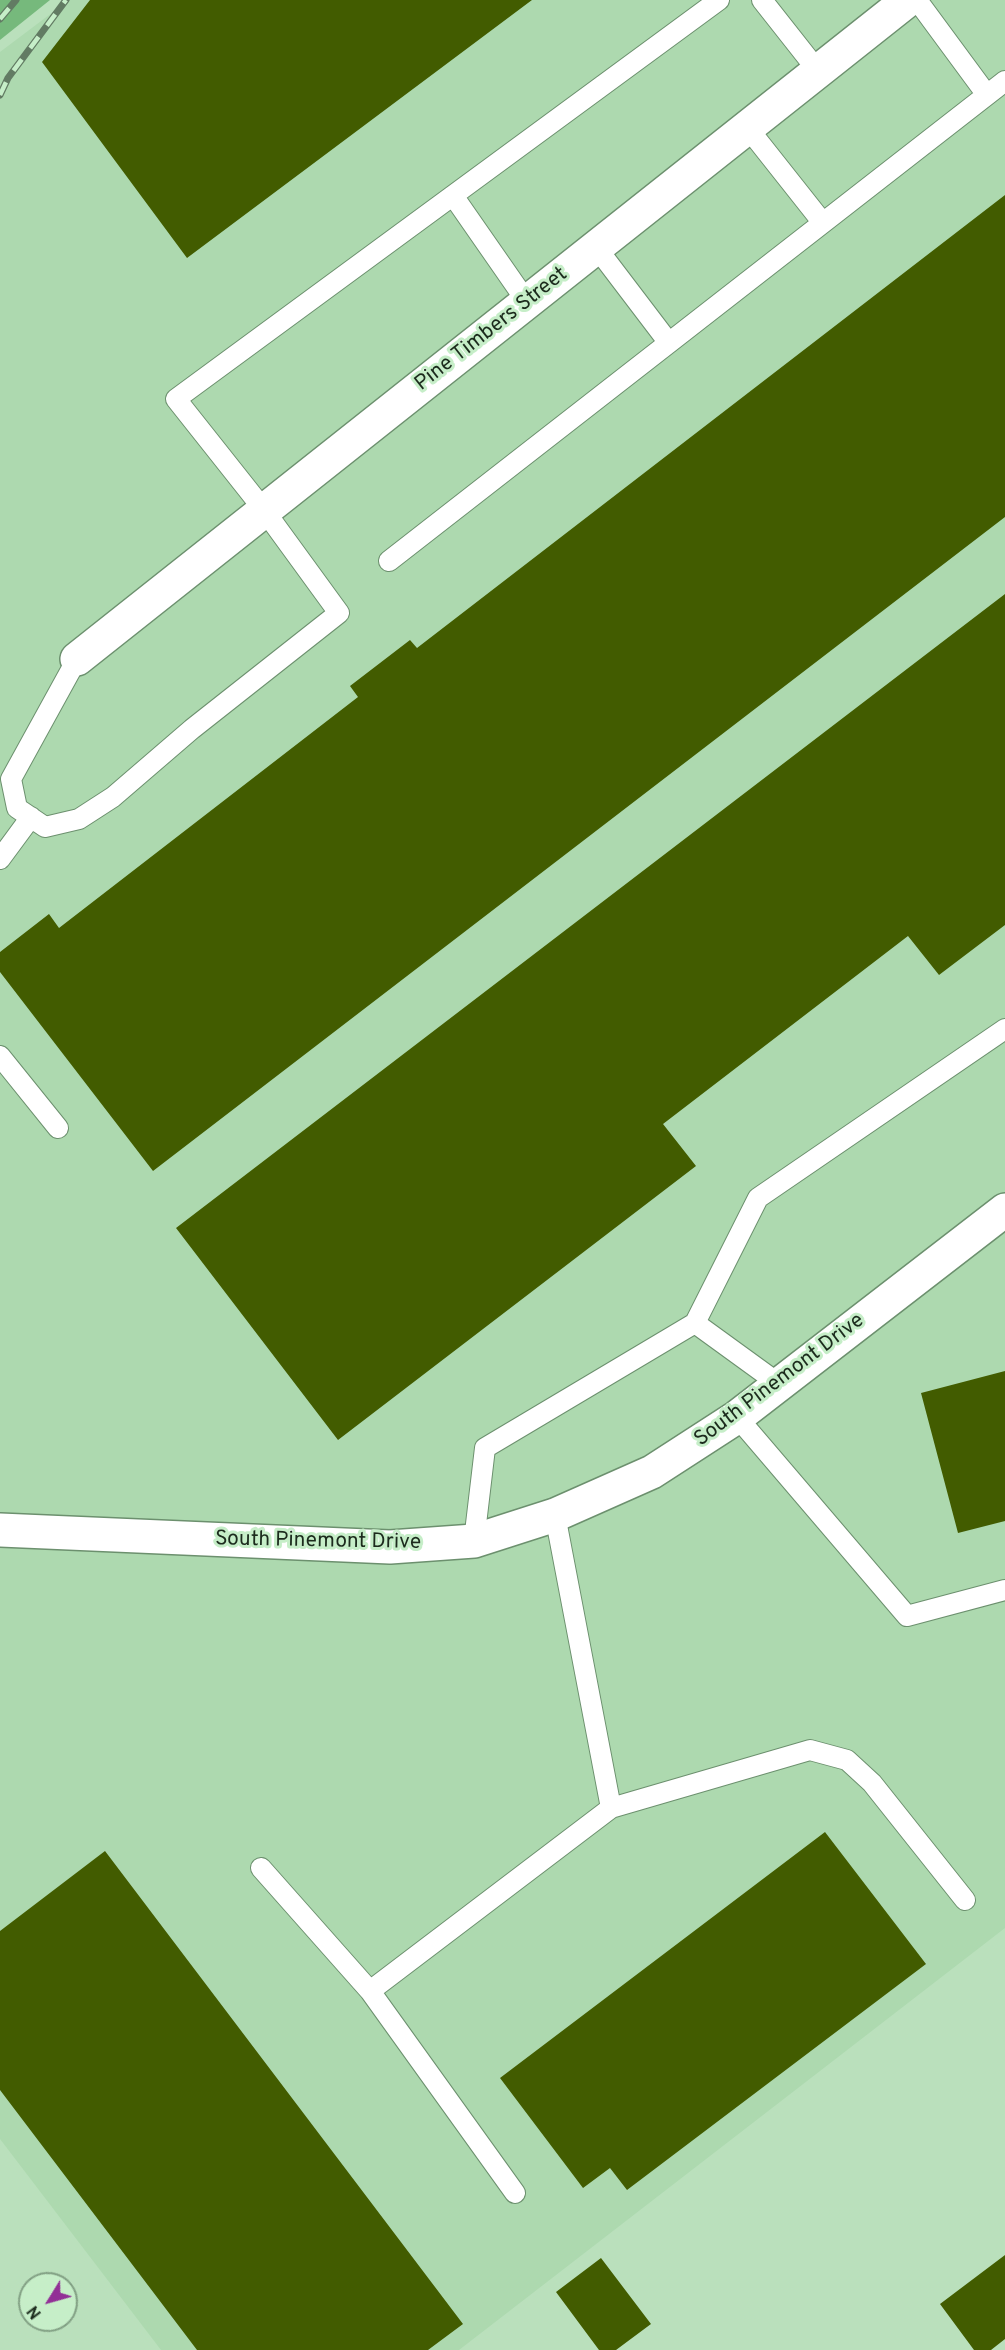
<!DOCTYPE html>
<style>
body{margin:0}
#map{position:relative;width:1005px;height:2350px;overflow:hidden;background:#bae0bc;font-family:Overpass,sans-serif}
canvas{display:block}
.north{position:absolute;left:18px;top:2272px;width:60px;height:60px;box-sizing:border-box;background:#c6eec8;border:2px solid #82a084;border-radius:50%;rotate:233deg;font-size:16px;font-weight:700;line-height:24px;text-align:center;color:#1c2b1d}
.north::after{content:'';display:block;margin:auto;width:21px;height:27px;background:#922f96;clip-path:polygon(50% 0,100% 100%,50% 72%,0 100%)}
</style>
<div id="map">
<canvas width="1005" height="2350"></canvas>
<div class="north">N</div>
</div>
<script>
const g = document.querySelector('canvas').getContext('2d');
g.lineJoin = 'round';
function fillPath(path, color) {
  g.fillStyle = color;
  g.fill(path, 'evenodd');
}
function trace(path, color, width, dash) {
  g.strokeStyle = color;
  g.lineWidth = width;
  g.lineCap = dash ? 'butt' : 'round';
  g.setLineDash(dash || []);
  g.stroke(path);
}
function label(font, color, halo, rows, align = 'center') {
  g.font = font + ' Overpass,sans-serif';
  g.lineWidth = 6;
  g.setLineDash([]);
  g.textBaseline = 'middle';
  g.strokeStyle = halo;
  g.fillStyle = color;
  for (const [text, x, y, turn = 0] of rows) {
    g.save();
    g.translate(x, y);
    g.rotate((+turn || 0) * Math.PI / 180);
    g.textAlign = isNaN(turn) ? turn : align;
    if (halo) g.strokeText(text, 0, 0);
    g.fillText(text, 0, 0);
    g.restore();
  }
}
fillPath(new Path2D(`
 M69,0H1005V1928L459,2350H161L0,2139V52Z`), '#add9af');
fillPath(new Path2D(`
 M0,0H50L0,40Z`), '#76b97c');
fillPath(new Path2D(`
 M90,0H532L187,258L42,62Z
 M1005,195V517L153,1171L0,972V952L49,914L59,928L358,697L350,686L410,640L417,648Z
 M1005,594V925L939,975L908,936L663,1124L696,1166L338,1440L176,1228Z
 M1005,1371V1521L958,1533L921,1393Z
 M825,1832L926,1964L627,2190L610,2168L583,2188L500,2078Z
 M105,1851L463,2324L428,2350H197L0,2090V1931Z
 M1005,2255V2339L991,2350H974L940,2304Z
 M601,2258L651,2324L616,2350H599L556,2292Z`), '#425c00');
const service = new Path2D(`
 M762,0L818,71
 M917,0L987,95
 M747,127L823,223
 M454,197L527,302
 M596,247L669,343
 M389,561L1005,81
 M77,659L11,779L17,808L45,827L79,819L113,797L192,729L339,613L264,510L176,399L719,0
 M0,859L31,817
 M0,1056L58,1128
 M779,1384L695,1323L758,1198L1005,1029
 M737,1417L907,1616L1005,1590
 M474,1541L485,1448L695,1323
 M611,1808L810,1750L847,1760L872,1783L965,1900
 M261,1868L370,1991
 M515,2193L370,1991L611,1808L555,1515`);
const minor = new Path2D(`
 M77,659L908,0`);
const tertiary = new Path2D(`
 M0,1530L390,1547L474,1541L555,1515L652,1472L737,1417L1005,1210`);
trace(service, '#6c906e', 22);
trace(minor, '#6c906e', 36);
trace(tertiary, '#6c906e', 36);
trace(service, '#fff', 20);
trace(minor, '#fff', 33);
trace(tertiary, '#fff', 33);
const rail = new Path2D(`
 M0,19L16,0
 M0,95L8,78L66,0`);
trace(rail, '#627b63', 7);
trace(rail, '#c6eec8', 4.5, [14]);
label('21px', '#1c2b1d', '#c6eec8', [
 ["Pine Timbers Street",492,330,-38],
 ["South Pinemont Drive",780,1381,-37],
 ["South Pinemont Drive",318,1542,1]
]);
</script>
